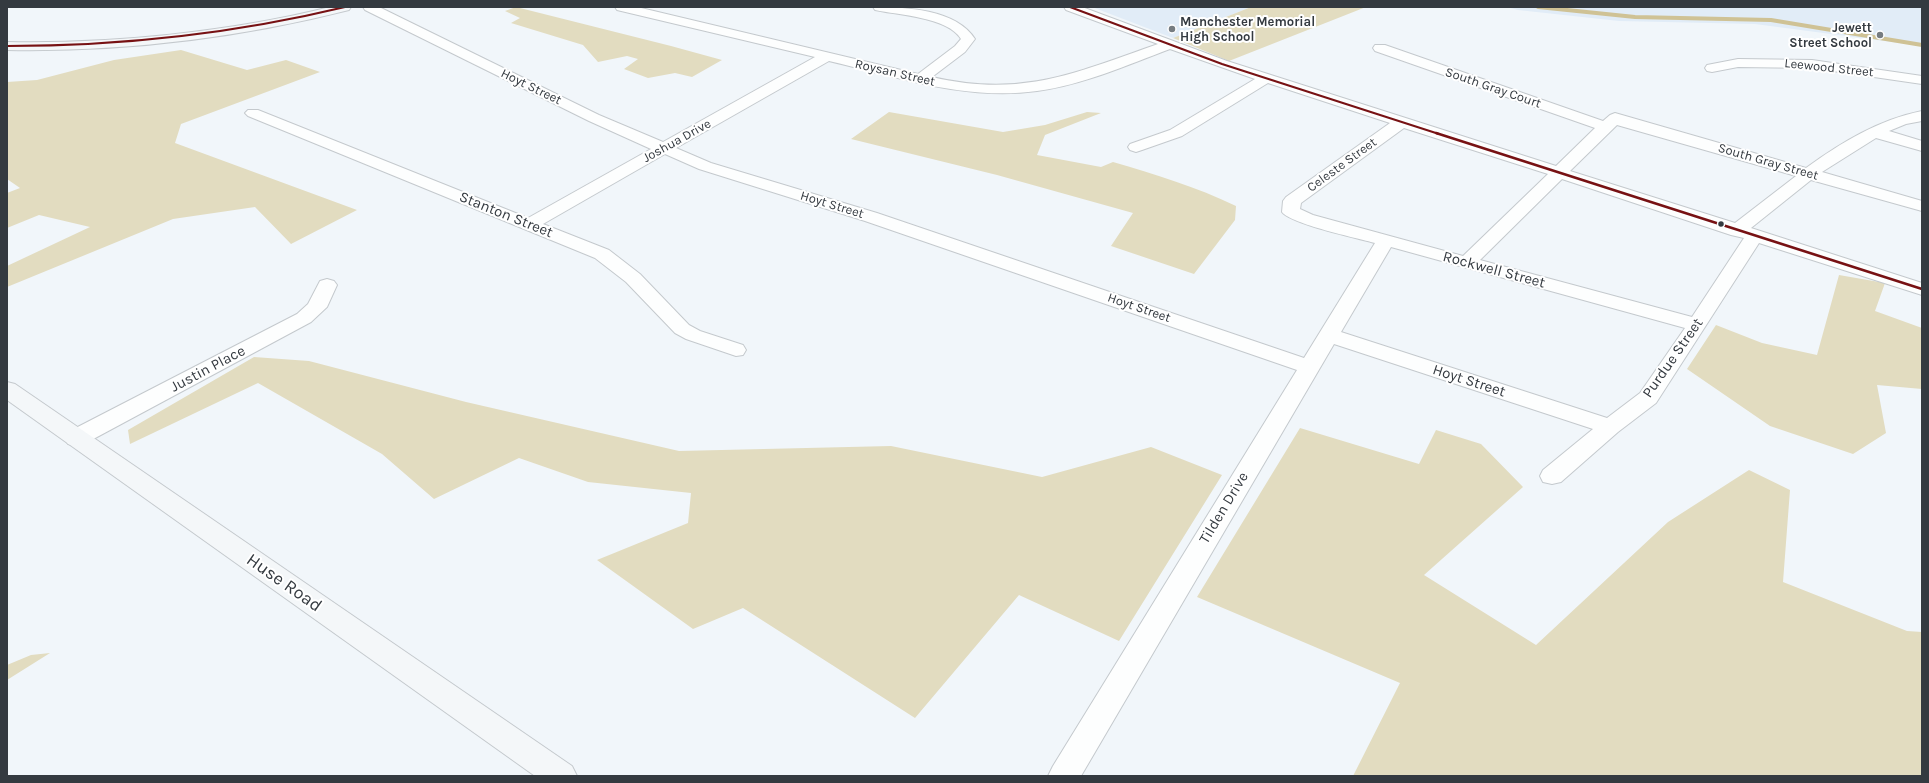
<!DOCTYPE html>
<style>
body{margin:0}
#map{position:relative;width:1929px;height:783px;overflow:hidden;background:#f1f6fa;font-family:Karla,sans-serif}
canvas{display:block}
.frame{position:absolute;inset:0;border:8px solid #343a40;pointer-events:none}
</style>
<div id="map">
<canvas width="1929" height="783"></canvas>
<div class="frame"></div>
</div>
<script>
const g = document.querySelector('canvas').getContext('2d');
g.lineJoin = 'round';
function fillPath(path, color) {
  g.fillStyle = color;
  g.fill(path, 'evenodd');
}
function trace(path, color, width, dash) {
  g.strokeStyle = color;
  g.lineWidth = width;
  g.lineCap = dash ? 'butt' : 'round';
  g.setLineDash(dash || []);
  g.stroke(path);
}
function label(font, color, halo, rows, align = 'center') {
  g.font = font + ' Karla,sans-serif';
  g.lineWidth = 4;
  g.setLineDash([]);
  g.textBaseline = 'middle';
  g.strokeStyle = halo;
  g.fillStyle = color;
  for (const [text, x, y, turn = 0] of rows) {
    g.save();
    g.translate(x, y);
    g.rotate((+turn || 0) * Math.PI / 180);
    g.textAlign = isNaN(turn) ? turn : align;
    if (halo) g.strokeText(text, 0, 0);
    g.fillText(text, 0, 0);
    g.restore();
  }
}
fillPath(new Path2D(`
 M1092,7H1251L1173,38Z
 M1507,7H1922V46L1755,24L1619,21L1518,10Z`), '#e1ecf7');
fillPath(new Path2D(`
 M516,7L671,46L722,60L692,77L675,73L648,78L624,69L638,59L627,56L598,62L583,45L511,23L520,18L505,11Z
 M1251,7H1366L1229,61L1173,38Z
 M181,50L247,70L286,60L320,72L181,124L175,143L357,210L291,244L255,207L173,219L7,287V266L90,227L39,215L7,228V193L20,188L7,179V82L37,80L114,60Z
 M889,112L1003,132L1045,125L1087,112L1101,113L1045,135L1037,155L1101,167L1113,162C1154,174 1197,187 1236,206L1235,220L1194,274L1111,246L1133,213L997,175L851,139Z
 M1839,275L1885,283L1875,311L1922,328V389L1877,385L1886,433L1853,454L1770,426L1687,369L1716,325L1762,343L1817,355Z
 M254,357L309,361L466,402L679,451L891,446L1042,477L1151,447L1222,475L1119,641L1019,595L915,718L743,608L693,629L597,560L688,523L691,493L588,482L519,458L434,499L382,454L258,383L130,444L128,430Z
 M1300,428L1419,464L1436,430L1481,444L1523,487L1424,575L1536,645L1668,522L1749,470L1790,490L1783,582L1907,631L1922,632V776H1353L1400,683L1197,597Z
 M50,653L7,680V665L31,655Z`), '#e2dcc0');
trace(new Path2D(`
 M1538,7L1635,17L1771,20L1922,45`), '#cfc295', 4);
const street = new Path2D(`
 M363,7H379L599,115L663,142L815,57L617,10L615,7H637L918,74L955,46L961,39C948,17 898,15 875,10L873,7C905,7 956,9 975,39L965,52L932,77C1022,98 1075,73 1158,44L1066,10L1064,7H1082L1227,61L1556,166L1595,128L1375,51L1373,48L1375,45H1385L1603,121L1610,115L1615,113L1806,168C1842,142 1878,120 1922,111V121L1906,124L1889,131L1922,141V151L1876,138L1822,172L1922,201V211L1811,180L1751,228L1922,283V295L1759,243L1656,403L1618,432L1561,482L1552,484L1543,482L1540,476L1543,470L1593,429L1334,344L1081,776H1048L1053,766L1297,370L865,221L699,169L665,154L543,224L609,250L640,274L689,325L700,331L743,345L746,350L743,355L736,356L686,339L675,333L626,282L595,258L248,116L245,113L248,110H258L528,218L651,149L589,121L365,10ZM1170,49L1255,79L1170,130L1130,144L1128,147L1130,150L1136,152L1142,150L1182,136L1268,83L1390,123L1286,197L1283,201L1282,212C1291,224 1357,238 1375,243L1304,358L877,213L711,163L676,148L829,61C897,77 966,101 1037,91C1083,85 1127,65 1170,49ZM1617,125L1796,176L1735,223L1570,171ZM1404,128L1548,174L1463,256L1313,215L1300,209L1301,203ZM1562,179L1731,235L1744,238L1692,317L1480,260ZM1391,247L1685,328L1640,393L1607,418L1341,332Z
 M1738,59L1812,60L1922,76V84L1812,68L1738,67L1712,72L1707,71L1705,68L1707,65Z
 M327,279L334,281L337,285L327,307L311,322L84,444L76,446L68,444L64,438L68,432L297,314L308,304L320,281Z`);
const secondary = new Path2D(`
 M330,7H351L349,10C239,38 121,52 7,50V42C110,44 230,32 330,7Z
 M7,382L15,384L572,766L577,776H535L7,400Z`);
trace(street, '#c4c9cd', 2);
trace(secondary, '#c4c9cd', 2);
fillPath(street, '#fdfefe');
fillPath(secondary, '#f4f7f9');
trace(new Path2D(`
 M1070,7L1222,64L1439,134
 M7,46C122,46 233,34 345,7`), '#771113', 2);
trace(new Path2D(`
 M1436,133L1922,289`), '#771113', 2.5);
for (const [x, y, r, color] of [
 [1172,29,4,"#767c81"],
 [1880,35,4,"#767c81"],
 [1721,224,3.5,"#343a40"]
]) {
  const dot = new Path2D();
  dot.arc(x, y, r, 0, 2 * Math.PI);
  g.fillStyle = color;
  g.fill(dot);
  trace(dot, '#fff', 1.5);
}
label('bold 13px', '#343a40', '#fff', [
 ["Manchester Memorial",1180,22],
 ["High School",1180,37],
 ["Jewett",1872,28,"right"],
 ["Street School",1872,43,"right"]
], 'left');
label('13px', '#343a40', '#fff', [
 ["Leewood Street",1829,68,6],
 ["Roysan Street",895,73,13],
 ["Hoyt Street",531,87,26],
 ["South Gray Court",1493,88,19],
 ["Joshua Drive",677,141,-29],
 ["South Gray Street",1768,162,16],
 ["Celeste Street",1342,165,-36],
 ["Hoyt Street",832,205,17],
 ["Hoyt Street",1139,308,19]
]);
label('15px', '#343a40', '#fff', [
 ["Stanton Street",506,215,22],
 ["Rockwell Street",1494,270,15],
 ["Purdue Street",1673,358,-55],
 ["Justin Place",208,369,-28],
 ["Hoyt Street",1469,381,18],
 ["Tilden Drive",1224,508,-59]
]);
label('18px', '#343a40', '#fff', [
 ["Huse Road",284,583,35]
]);
</script>
